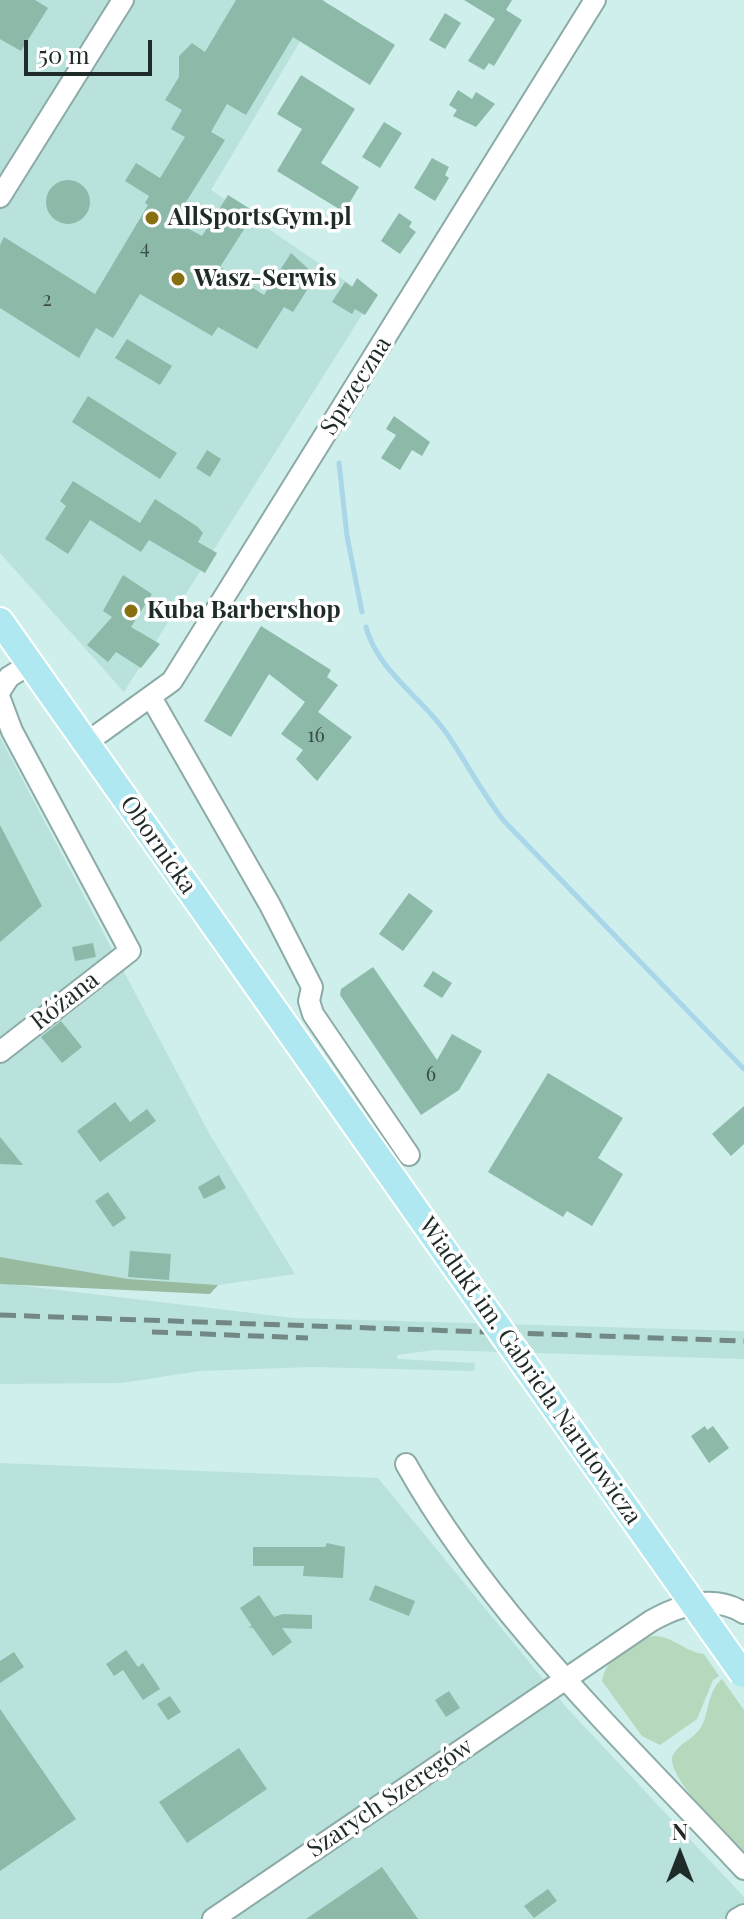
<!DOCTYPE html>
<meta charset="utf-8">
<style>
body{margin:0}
#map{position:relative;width:744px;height:1919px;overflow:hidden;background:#ceefeb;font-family:"Playfair Display",serif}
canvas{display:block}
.north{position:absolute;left:640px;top:1815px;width:80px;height:80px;-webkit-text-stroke:6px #fff;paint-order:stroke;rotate:0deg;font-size:22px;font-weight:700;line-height:32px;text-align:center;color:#1e2b29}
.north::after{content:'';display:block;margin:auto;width:28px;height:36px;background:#1e2b29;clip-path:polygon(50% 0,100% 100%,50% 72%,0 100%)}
.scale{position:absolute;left:24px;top:40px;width:128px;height:36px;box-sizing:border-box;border:4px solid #1e2b29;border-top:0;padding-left:10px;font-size:24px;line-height:28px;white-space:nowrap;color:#1e2b29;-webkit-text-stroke:6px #fff;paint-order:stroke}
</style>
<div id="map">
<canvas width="744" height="1919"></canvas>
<div class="north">N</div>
<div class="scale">50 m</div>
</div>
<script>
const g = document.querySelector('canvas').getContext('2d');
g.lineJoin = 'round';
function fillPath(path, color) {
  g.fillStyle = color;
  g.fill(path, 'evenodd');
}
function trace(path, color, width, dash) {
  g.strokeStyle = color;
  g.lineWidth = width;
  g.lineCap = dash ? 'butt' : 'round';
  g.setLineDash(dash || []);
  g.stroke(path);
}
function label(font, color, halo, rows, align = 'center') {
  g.font = font + ' "Playfair Display",serif';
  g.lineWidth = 7;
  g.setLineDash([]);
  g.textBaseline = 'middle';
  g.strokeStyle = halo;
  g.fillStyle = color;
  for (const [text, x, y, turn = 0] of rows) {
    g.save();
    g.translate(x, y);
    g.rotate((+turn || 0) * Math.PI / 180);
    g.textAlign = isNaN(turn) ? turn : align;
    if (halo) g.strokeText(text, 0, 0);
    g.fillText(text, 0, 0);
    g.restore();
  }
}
fillPath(new Path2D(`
 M0,0H325L211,190L372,299L124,692L0,553Z
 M0,737L210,1135L295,1274L218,1285L128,1279L0,1257Z
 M0,1283L294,1318L744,1331V1359L434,1350L397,1355V1359L475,1363L474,1371L311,1367L200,1371L122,1383L0,1384Z
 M0,1463L378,1478L566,1707L744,1897V1919H0Z`), '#bae2dd');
fillPath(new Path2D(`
 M654,1636C673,1636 685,1652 704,1654L719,1676L713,1680L697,1719L660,1745L642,1736L602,1681C606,1657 631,1640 654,1636Z
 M722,1679L744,1710V1854C730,1839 663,1774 673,1755C678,1744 693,1739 700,1729C709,1716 707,1691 722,1679Z`), '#b6d8bc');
fillPath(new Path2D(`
 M0,1257L128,1279L218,1285L210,1294L0,1284Z`), '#98ba9e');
trace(new Path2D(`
 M339,463L347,536L362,612
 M366,627C378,672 422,697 447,734C467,763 482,793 504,821L744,1069`), '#a9d6e9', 5);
fillPath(new Path2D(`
 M0,0H35L48,8L21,51L0,39Z
 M236,0H322L395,45L370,85L293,37L246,115L227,104L211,132L225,140L174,221L202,236L228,195L255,212L220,267L264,295L291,253L316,276L293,312L284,307L257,349L218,327L212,336L140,294L113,338L96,328L79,358L0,308V245L4,237L95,294L148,205L145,203L149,196L125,181L136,163L160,178L185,137L171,129L182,110L165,100L179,77V56L192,43L205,52Z
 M464,0H512L506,10L522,20L494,66L489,63L484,70L468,61L495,19Z
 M445,13L461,23L445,49L429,40Z
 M301,75L355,109L321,163L359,187L344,212L277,171L302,129L277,114Z
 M458,90L472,99L476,92L495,104L476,127L453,116L457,110L449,105Z
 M384,122L402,133L380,168L362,157Z
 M432,158L449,167L445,175L449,178L435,201L414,188Z
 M46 202a22 22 0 1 1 44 0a22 22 0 1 1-44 0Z
 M399,213L412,222L409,227L416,232L400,254L381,241Z
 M357,278L378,295L365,315L355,309L352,314L332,302L345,282L352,287Z
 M127,339L172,366L160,385L115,358Z
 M88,396L177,453L160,479L72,422Z
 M394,416L430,442L422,456L412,450L400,470L381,458L396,435L386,429Z
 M207,450L221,459L210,477L196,468Z
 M73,481L140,523L155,499L198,527L203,533L198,542L217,553L205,573L149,540L141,552L90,520L68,554L45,539L66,506L60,501Z
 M123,575L152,594L131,627L160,644L141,668L116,652L108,662L87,645L112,617L103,611Z
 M261,626L331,670L327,677L338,685L318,712L352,737L317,781L296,759L303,750L281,734L305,702L269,674L231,737L204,721Z
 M0,825L42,906L0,942Z
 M409,893L433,911L403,951L379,934Z
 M93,943L96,957L75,961L72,947Z
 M373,967L437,1060L452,1034L482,1051L459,1090L421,1115L340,995L341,989Z
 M433,971L452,983L442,998L423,986Z
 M61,1021L82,1047L62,1063L41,1037Z
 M548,1073L623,1118L598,1158L623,1174L592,1226L567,1211L563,1217L488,1172Z
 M115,1102L130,1122L147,1109L156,1121L100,1162L77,1131Z
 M744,1106V1144L731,1156L712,1134Z
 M0,1137L23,1165L0,1164Z
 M219,1175L226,1188L204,1199L198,1187Z
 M108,1192L126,1218L113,1227L95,1201Z
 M130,1251L171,1254L169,1280L128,1277Z
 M705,1426L707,1430L713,1426L729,1448L709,1463L691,1436Z
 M327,1543L345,1547L343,1578L303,1576L304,1566H253V1547H325Z
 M375,1585L415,1601L409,1616L369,1600Z
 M259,1595L274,1617L283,1614L312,1615V1629L282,1628L292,1642L273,1656L253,1628L248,1627L252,1626L240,1608Z
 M126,1650L138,1667L143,1663L160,1689L143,1700L123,1670L114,1676L106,1664Z
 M14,1652L24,1667L0,1683V1661Z
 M449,1691L460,1708L446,1717L435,1700Z
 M170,1696L181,1712L168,1720L157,1704Z
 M0,1709L76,1819L0,1871Z
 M239,1748L267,1789L187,1843L159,1802Z
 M382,1867L418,1919H306Z
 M548,1889L557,1901L534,1918L524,1906Z`), '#8cb9a8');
const minor = new Path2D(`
 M0,197L123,0
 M0,691L9,677L30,664
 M0,699L12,731L130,951L0,1052
 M152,699L270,905L312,987L309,1001L313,1014L409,1155
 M86,743L172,681L595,0
 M406,1464C492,1617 625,1741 744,1869
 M213,1919L651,1621C679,1605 714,1594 744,1613
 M737,1919L744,1915`);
const major = new Path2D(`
 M0,621L481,1303`);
trace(minor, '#8caba7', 24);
trace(major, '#fff', 30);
trace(minor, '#fff', 20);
trace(major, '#afe8f0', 26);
trace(new Path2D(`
 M0,1315L744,1341
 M152,1332L308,1338`), '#718885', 5, [16, 8]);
const majorBridge = new Path2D(`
 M481,1303L743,1674`);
trace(majorBridge, '#fff', 30, []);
trace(majorBridge, '#afe8f0', 26);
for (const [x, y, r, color] of [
 [152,218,8,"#886f10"],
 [178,279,8,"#886f10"],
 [131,611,8,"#886f10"]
]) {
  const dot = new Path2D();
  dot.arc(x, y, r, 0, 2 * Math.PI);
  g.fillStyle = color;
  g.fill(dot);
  trace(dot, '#fff', 3);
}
label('20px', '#3a4e49', null, [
 ["4",145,248],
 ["2",47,300],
 ["16",316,736],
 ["6",431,1075]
]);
label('bold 24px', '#1e2b29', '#fff', [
 ["AllSportsGym.pl",168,218],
 ["Wasz-Serwis",194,279],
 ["Kuba Barbershop",147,611]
], 'left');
label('24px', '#1e2b29', '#fff', [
 ["Sprzeczna",356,386,-58],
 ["Obornicka",158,845,55],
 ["Różana",65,1001,-38],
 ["Wiadukt im. Gabriela Narutowicza",530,1371,55],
 ["Szarych Szeregów",390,1798,-34]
]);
</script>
